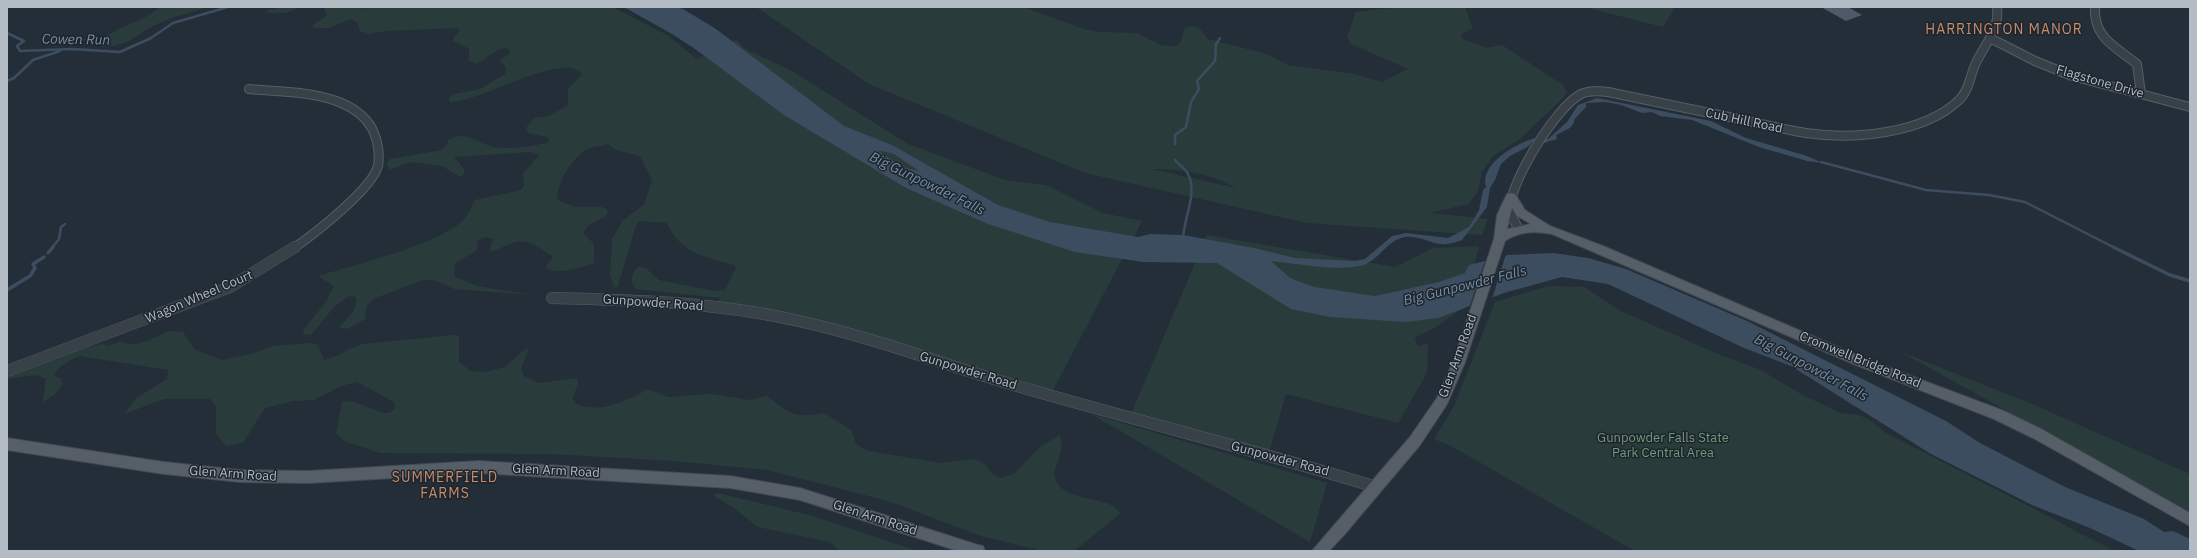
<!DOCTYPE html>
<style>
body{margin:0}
#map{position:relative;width:2197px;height:558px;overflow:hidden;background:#242e38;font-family:"IBM Plex Sans",sans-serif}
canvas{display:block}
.frame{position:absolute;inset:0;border:8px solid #b3bbc4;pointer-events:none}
</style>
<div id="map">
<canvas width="2197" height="558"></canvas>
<div class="frame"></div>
</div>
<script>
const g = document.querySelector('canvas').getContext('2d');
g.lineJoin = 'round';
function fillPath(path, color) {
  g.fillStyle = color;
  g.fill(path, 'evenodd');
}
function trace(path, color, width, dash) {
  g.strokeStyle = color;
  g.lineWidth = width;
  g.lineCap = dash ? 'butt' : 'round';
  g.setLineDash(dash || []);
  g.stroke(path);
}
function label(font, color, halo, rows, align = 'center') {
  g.font = font + ' "IBM Plex Sans",sans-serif';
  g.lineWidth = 3;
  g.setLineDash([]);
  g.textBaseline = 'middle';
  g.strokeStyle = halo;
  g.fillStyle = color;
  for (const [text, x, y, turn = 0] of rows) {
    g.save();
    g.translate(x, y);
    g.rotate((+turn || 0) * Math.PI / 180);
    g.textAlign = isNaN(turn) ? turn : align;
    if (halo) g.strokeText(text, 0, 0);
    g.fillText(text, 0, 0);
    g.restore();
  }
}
fillPath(new Path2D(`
 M160,7H208C191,13 171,17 155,25C133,37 129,46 101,47L98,43C115,26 142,23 160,7Z
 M283,7H302L285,13H267L268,10Z
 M323,7C340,7 363,10 378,7H612L667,35L697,59L736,40L745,49L792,71L908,144L1005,180L1046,185L1103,213L1142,221L1052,392L717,304L720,298L635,289L631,281L634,271L639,267L646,268L659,280L715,291L725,290L736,268L734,265C705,257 680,253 667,223L639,221L636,225L618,286L614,288L610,274L612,239L623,220L644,205L652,181L640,156C628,152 617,153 608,144C601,146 589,147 584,151C572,159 555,185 558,200L575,207H602L608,210L606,216L589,225L583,233L594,244V263C581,268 558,275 545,268L553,257C543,250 529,238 516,242C507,244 499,250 490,252L489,250L493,239L485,237L478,240L477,250L454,264L455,277L477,286L532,295L454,289L434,280H423L373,299L366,307L365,319L347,329L339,327C348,317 358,311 356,297L349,296L335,306L311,335L303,334L304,329L325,303L334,286L318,276C351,266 445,243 465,218C469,213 472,206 475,200L521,190L524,186L523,174L539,155L531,152L454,157L465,170L463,176L460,177L442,166L411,162L389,170L387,164L390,159L442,150L447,145L448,140C465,129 478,144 494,147C511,150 530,146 547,143L549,140L546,137L528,133L526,128L534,118L549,116L568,105V89L582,74C562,50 478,104 450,102L449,98L454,94L480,89L505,74L506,67L500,61L510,53L509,49C496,46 488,59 477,64L469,61V49L453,41L454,36L460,31L457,28L385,31L369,34L360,31L357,22L350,19L329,28H315L312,25L324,18L327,14Z
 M756,7H1024L1083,29L1101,32L1137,33L1161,45L1170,46H1177L1180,43L1185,28L1192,26L1199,28L1208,39L1267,54L1288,65L1354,74L1382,82L1408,69L1351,44L1347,37L1356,12L1400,7H1465L1473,28L1461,34L1463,39L1487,48L1502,45L1563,85L1567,92L1565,96L1520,139L1493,156L1482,172L1477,193L1468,204L1430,213L1488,219L1482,235L1307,223L1085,173L869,84ZM1151,169C1181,169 1210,173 1236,188Z
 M1584,7H1675L1663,27Z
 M1207,235L1395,267L1433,248L1479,246L1463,308L1436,327L1414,338L1418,346L1428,344L1427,373L1398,423L1286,394L1269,452L1131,414Z
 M1548,286L1584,287L1619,310L1720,355L1761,370L1799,393L1840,413L1859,415L1870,420L1886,433L2056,520C2075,532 2095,540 2115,551H1635L1453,447L1434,439L1454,406L1495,302Z
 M169,331L183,332L195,350L222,360L251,354L272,346L312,343L318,345L324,360C338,357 349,348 363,344L453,335L459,337V362L471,371L485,372L505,367L523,351L529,348L521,369L524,376L538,383L577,378L578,385L572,398L576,404C601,414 626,401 648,389L668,397L711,394L750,400L767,396C791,414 793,419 824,413L851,430L856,444L868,451L941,463L973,459L986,465L992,474L1000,478L1014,474L1040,447L1060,435C1066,455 1052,465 1055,477C1059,499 1096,497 1111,505C1114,507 1118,511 1121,513L1074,551H1043L981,536L888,501L767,470L675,461L552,454L380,453L344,441L336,433L342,402L351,401L384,413H389L395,409L394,402L357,382L341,386L314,400L293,401L265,408L243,443L226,446L216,434V407L210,399H164L124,414L136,398L167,379L168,370L80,356C70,360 59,365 54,376L61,378L63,384L54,395L43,402L46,379L36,375L8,379L11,373L57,355L102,344L109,346L120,341C136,350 154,337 169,331Z
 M1899,351L2032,404L2190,474V512Z
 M1091,414L1327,483L1310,542Z
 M718,493L813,516L917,551H840L829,542L758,527L735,509L713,495Z`), '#293c3b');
fillPath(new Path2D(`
 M624,7H676L683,9L716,29L844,126L892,145L998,205L1050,222L1138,237L1150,234L1183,235L1254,248L1295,258L1355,261L1365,259L1392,236L1406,233L1448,238L1458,233L1469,227L1479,210L1483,190L1486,187C1479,164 1516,144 1532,139C1537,137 1543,139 1548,139L1567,122L1578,105L1597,98L1711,121L1746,138L1807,156L1823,163L1807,161L1759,147L1692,120L1660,116L1652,112L1642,113L1621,105L1605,102L1586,103V107L1574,120V123L1570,128L1556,135L1557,139L1544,143L1532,142L1529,146L1510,156L1501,164L1495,180L1490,188L1487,207L1462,240C1456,242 1448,245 1441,244C1429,243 1418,235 1405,237C1388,240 1381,257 1366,264C1344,273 1294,263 1271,261L1290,278L1314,287L1375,296L1439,282L1465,273L1469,265L1508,255L1553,253L1588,258L1626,269L1747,321L1946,421L1980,443L2065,487L2144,519L2164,532L2173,531L2190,539V551H2139L2090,528L2032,505L1931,454L1791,366L1744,348L1608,284L1562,277L1504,293L1438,318L1406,322L1330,317L1291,309L1217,263L1143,262L1075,252L988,224L906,188L784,115L695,49L672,34ZM877,150L894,154L919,171L902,167Z`), '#3c4d5f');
fillPath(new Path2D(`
 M1506,254L1492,299L1469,308L1486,258Z`), '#242e38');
trace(new Path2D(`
 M7,33L24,41L17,46L20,51L72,49L120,52L151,38L173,23L228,7
 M7,81L14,78L33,60L60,51
 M1175,144V135L1186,127L1191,102L1199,89L1197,81L1215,61L1216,44L1220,38
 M1175,160C1179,165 1185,168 1188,174C1198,192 1184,218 1183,238
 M1821,162L1926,190L1989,195L2025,202L2115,248
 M52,248L59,239L61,227L65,224`), '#3c4d5f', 2.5);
trace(new Path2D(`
 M2113,247L2170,275L2190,281
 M48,253L53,247
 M7,290L30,276L35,268L33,264L44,257`), '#3c4d5f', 3.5);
fillPath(new Path2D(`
 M1821,7H1848L1862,15L1846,21Z`), '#505a66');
const minorFar1 = new Path2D(`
 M2095,7C2093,38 2116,47 2137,64L2141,94
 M1992,39L2035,61L2072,76L2190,107
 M249,89C279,92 311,91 339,102C354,108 368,118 374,133C378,142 380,156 378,166C372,189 314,234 294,248
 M1519,229C1515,222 1509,215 1510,207C1512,179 1556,107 1581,94C1589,90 1599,91 1608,92C1647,100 1685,108 1724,116C1751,121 1779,129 1806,133C1852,140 1924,134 1959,100C1969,91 1970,76 1975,65C1984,44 2000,31 1997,7`);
const minor = new Path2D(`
 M552,298C633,300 714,302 794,320C874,337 952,368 1031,390C1146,423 1262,452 1376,487
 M7,371L230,287L295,247`);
const major = new Path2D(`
 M1511,193L1515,194L1525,210L1550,226L1603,246L1866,359L2004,411L2043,430L2190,513V526L2033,438L1994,419L1856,365L1552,234C1535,231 1520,231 1505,241L1465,362L1447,404L1420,445L1344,535L1329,551H1312L1410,437L1437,398L1453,362L1494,239L1497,215L1507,194ZM1512,208L1517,216L1531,224L1507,229Z
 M7,438L164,462L240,470L308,471L479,461L730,476L800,488L978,545L983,546L985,551H958L800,500L730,488L479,473L308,483L240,482L164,474L7,450Z`);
trace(minorFar1, '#565e66', 10);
trace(minor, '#565e66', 12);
trace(major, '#414951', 2);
trace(minorFar1, '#384048', 8);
trace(minor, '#384048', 11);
fillPath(major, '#565f68');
label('13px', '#b3bbc4', '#1d252d', [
 ["Flagstone Drive",2100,82,16],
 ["Cub Hill Road",1744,121,12],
 ["Wagon Wheel Court",199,297,-23],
 ["Gunpowder Road",653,303,4],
 ["Glen Arm Road",1458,356,-70],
 ["Cromwell Bridge Road",1860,360,22],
 ["Gunpowder Road",968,371,17],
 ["Gunpowder Road",1280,459,15],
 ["Glen Arm Road",556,471,3],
 ["Glen Arm Road",233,474,4],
 ["Glen Arm Road",875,518,18]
]);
label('13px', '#74987a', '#1d252d', [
 ["Gunpowder Falls State",1663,438],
 ["Park Central Area",1663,453]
]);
g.letterSpacing = '1px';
label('14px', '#c78d6b', '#1d252d', [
 ["HARRINGTON MANOR",2004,30],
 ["SUMMERFIELD",445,478],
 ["FARMS",445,494]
]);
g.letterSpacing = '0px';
label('italic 14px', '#778da5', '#1d252d', [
 ["Cowen Run",76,40,1],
 ["Big Gunpowder Falls",927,184,26],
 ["Big Gunpowder Falls",1465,286,-14],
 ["Big Gunpowder Falls",1811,368,28]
]);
</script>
